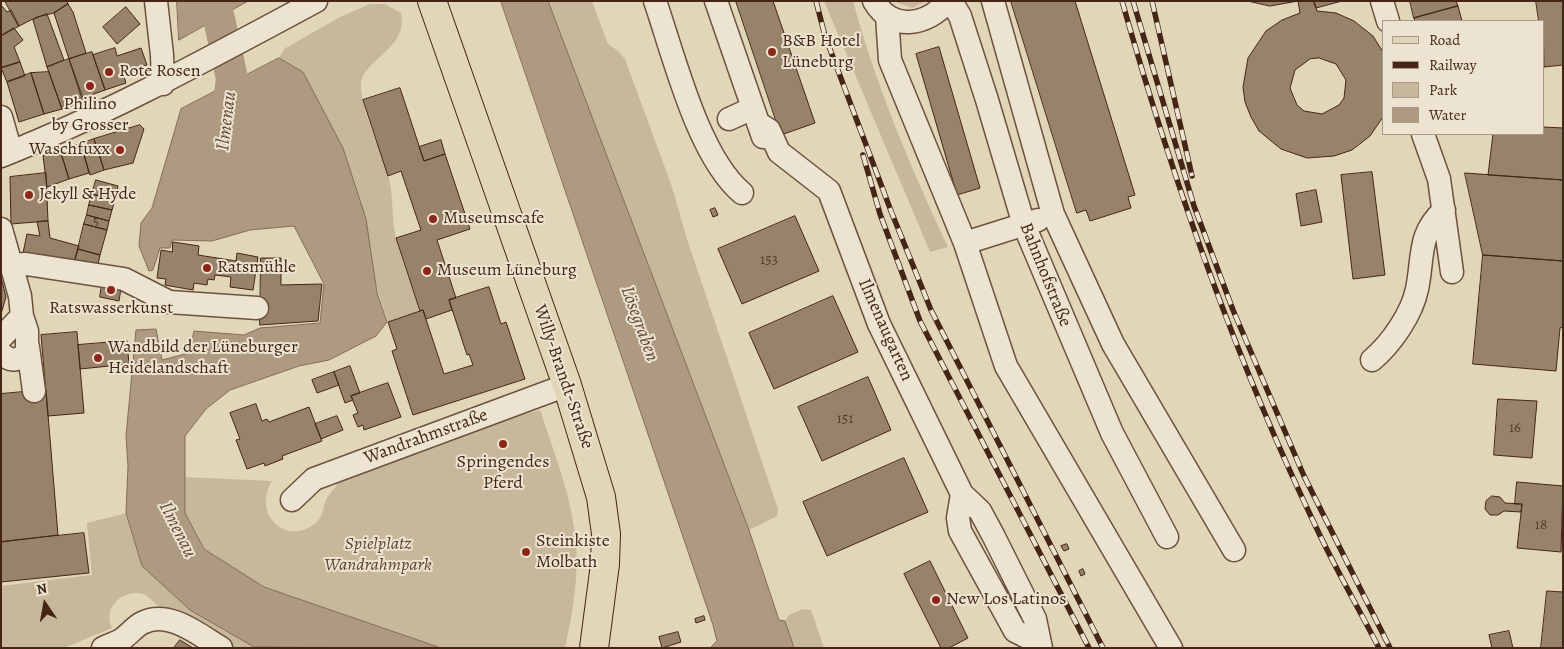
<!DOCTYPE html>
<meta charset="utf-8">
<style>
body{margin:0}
#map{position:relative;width:1564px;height:649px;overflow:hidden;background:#e2d6b8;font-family:Alegreya,serif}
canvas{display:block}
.frame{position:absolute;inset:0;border:2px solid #452616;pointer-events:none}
.legend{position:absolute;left:1382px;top:20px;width:162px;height:115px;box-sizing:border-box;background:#ece4d1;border:1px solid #a99886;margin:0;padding:6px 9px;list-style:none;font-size:15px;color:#452616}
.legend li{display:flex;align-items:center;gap:10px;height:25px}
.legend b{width:25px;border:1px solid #a99886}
.north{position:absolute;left:20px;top:579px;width:50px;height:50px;-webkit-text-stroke:4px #ece4d1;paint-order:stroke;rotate:348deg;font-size:14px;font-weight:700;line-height:20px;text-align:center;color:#452616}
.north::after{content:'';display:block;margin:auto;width:18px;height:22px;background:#452616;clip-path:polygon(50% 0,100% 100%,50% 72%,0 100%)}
</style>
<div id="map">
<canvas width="1564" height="649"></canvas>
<div class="frame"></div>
<ul class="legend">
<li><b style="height:6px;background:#e2d6b8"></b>Road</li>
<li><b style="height:6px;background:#452616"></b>Railway</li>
<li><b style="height:14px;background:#c7b89c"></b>Park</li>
<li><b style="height:14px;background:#ad9a81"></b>Water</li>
</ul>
<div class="north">N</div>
</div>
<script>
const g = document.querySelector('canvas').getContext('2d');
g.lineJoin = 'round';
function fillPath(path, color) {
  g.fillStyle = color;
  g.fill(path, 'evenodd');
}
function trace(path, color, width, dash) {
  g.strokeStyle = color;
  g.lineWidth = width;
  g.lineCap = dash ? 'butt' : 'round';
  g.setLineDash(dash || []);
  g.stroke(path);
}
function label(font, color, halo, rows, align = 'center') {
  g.font = font + ' Alegreya,serif';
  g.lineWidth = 4;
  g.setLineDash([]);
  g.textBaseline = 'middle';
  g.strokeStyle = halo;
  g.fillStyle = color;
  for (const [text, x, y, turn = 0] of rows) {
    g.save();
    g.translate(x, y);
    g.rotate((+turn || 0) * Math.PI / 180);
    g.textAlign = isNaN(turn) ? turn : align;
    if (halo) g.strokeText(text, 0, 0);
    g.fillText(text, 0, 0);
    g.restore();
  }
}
fillPath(new Path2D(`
 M548,1H592L608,44L618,51L625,59L672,187L687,239L778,509L777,516L749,530Z
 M824,1H853C876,86 911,168 948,247L930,252Z
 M893,1H927L912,8Z
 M370,4H385L401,13C409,50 361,59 361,86C362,113 380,147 388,174C394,195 391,218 396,238C402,263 412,287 420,311L388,322L303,72L279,58L284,49L340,17Z
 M540,410C553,450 570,492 575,534C580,573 573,610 565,648H441L264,587L204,549L185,513L183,477L272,481C252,512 284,546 313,525C324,518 322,508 327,498C330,493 335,488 338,483L493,423Z
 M126,513L142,566L190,610L256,648C248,648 240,649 232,648C222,646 173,615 161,608C154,604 151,597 143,594C123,588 102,608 112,628L64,648H1V586L92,575L87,523Z
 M802,609L811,610L824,648H794L785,621L789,615Z`), '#c7b89c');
const water = new Path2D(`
 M177,1H248L179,40Z
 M501,1H548L749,530L779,620L785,621L794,648H710L717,641L713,625Z
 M279,58L303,72L343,148L366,219L377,293L387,322L376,336L329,360L299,366L230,390L206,409L185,436V513L204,549L264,587L441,648L254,647L190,610L142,566L126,513L128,466L126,436L136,330L156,329L162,360L189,353L194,331L244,335L260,328L320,323L324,284L294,226L250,230L212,241L172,240L170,248H160L153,270L149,271L139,246L141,223L152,208L181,109Z`);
fillPath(water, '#ad9a81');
trace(water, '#836c56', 1);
trace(new Path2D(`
 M218,107L232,78L251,101`), '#ad9a81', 19);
trace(new Path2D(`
 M215,1L232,78L226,125`), '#ad9a81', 32);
const building = new Path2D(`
 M5,1H67L68,4L54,13L37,17L19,26Z
 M736,1H773L815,123L781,135Z
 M1011,1H1075L1135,195L1128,197L1131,208L1090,221L1086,210L1077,213Z
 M1248,1H1314L1317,11L1336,13L1354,21L1373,36L1383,52V117L1370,136L1352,150L1334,156L1307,158L1281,149L1259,131L1251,117L1245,102L1243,87L1248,58L1266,31L1282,20L1300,13L1298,1L1270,6ZM1319,58L1336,64L1346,80L1344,98L1339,105L1322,114L1304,111L1297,105L1290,88L1295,70L1310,59Z
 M1314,1H1342L1316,8Z
 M1410,1H1456L1458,6L1414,18Z
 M1536,1H1563V65L1544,67L1543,21H1539Z
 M68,4L73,12L86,53L69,59L54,13Z
 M1,5L7,12L11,10L19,26L1,36Z
 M1458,6L1462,21H1415L1414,18Z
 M126,7L140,24L117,44L103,27Z
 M47,14L64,60L47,67L33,20Z
 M14,28L23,40L14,47L20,62L1,68V36Z
 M939,47L980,188L957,195L916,54Z
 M115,48L117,56L141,48L147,65L123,73L126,83L105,90L93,55Z
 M92,52L105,90L83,98L69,59Z
 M69,59L83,102L62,109L47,67Z
 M20,62L25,76L7,82L1,68Z
 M49,72L62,109L44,114L31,73Z
 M31,73L44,114L19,122L7,82Z
 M400,88L424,161L445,154L470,229L437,240L456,298L449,300L452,310L426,319L423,310L420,311L396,238L421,230L401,171L388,176L363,100Z
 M140,125L144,129L133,163L104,170L94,139Z
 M1543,127L1563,128V180L1488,175L1493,134H1543Z
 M94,139L104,170L90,175L81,144Z
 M441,140L445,154L424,161L419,147Z
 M81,144L89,173L69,179L60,150Z
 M60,150L69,179L47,187L43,156Z
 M1372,172L1385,275L1353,279L1341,175Z
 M46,173L48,221L11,224L10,177Z
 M1465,173L1563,180V261L1483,255Z
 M96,180L118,186L115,200L92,194Z
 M1316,190L1322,222L1301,226L1296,194Z
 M92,194L115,200L112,210L89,205Z
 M89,205L112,210L109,221L87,215Z
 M715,208L718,215L713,217L710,210Z
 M87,215L109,221L107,230L84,224Z
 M795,216L819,271L742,304L718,249Z
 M48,221L50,238L79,246L74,263L23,253L27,234L40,236L37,222Z
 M84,224L107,230L100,255L78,249Z
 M173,242L199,246L198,255L236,261L237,253L258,257L253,290L230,287L231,277L215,275L214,280L208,279L207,285L194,283L193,290L165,285L166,279L157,278L161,250L172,252Z
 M78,249L100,255L97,269L74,263Z
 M1483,255L1563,261V327L1560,328L1556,371L1473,364Z
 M261,258H281V285L322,284L318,321L260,325Z
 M1,277L6,297L1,314Z
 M103,278L122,282L119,301L100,297Z
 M489,287L501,324L506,322L525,379L413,415L392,351L397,349L388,322L423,310L444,374L473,365L469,354L467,355L449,300Z
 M833,296L858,352L774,389L749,333Z
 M77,332L84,413L48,416L41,335Z
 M127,341L129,364L80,369L78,345Z
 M350,366L360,393L351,396L353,400L345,403L334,372Z
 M334,372L339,385L317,393L312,380Z
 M868,377L891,430L822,461L798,407Z
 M388,383L401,417L364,430L363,425L358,427L353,415L358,413L351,396Z
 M46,390L58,535L1,542V394Z
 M1498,399L1537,401L1532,458L1494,455Z
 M256,404L262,421L267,419L269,422L309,407L322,441L282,456L283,459L265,466L264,463L247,469L236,440L240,439L230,413Z
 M337,416L343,430L321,439L315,424Z
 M904,458L928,512L827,556L803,502Z
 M1517,482L1563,486L1561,552L1517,548L1522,504H1515Z
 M1492,496L1500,497L1505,503L1522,504L1521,512L1504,511L1498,515H1490L1485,509L1486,501Z
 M84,533L89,573L1,582V542Z
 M1067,544L1069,549L1064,551L1061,546Z
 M930,561L968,638L949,648H941L904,574Z
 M1083,569L1085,574L1081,576L1079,571Z
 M1547,591L1563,592V648H1541Z
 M704,616L705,620L696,623L695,619Z
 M1509,631L1513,648H1492L1489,635Z
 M678,632L681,642L662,648L659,637Z
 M180,640L193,648H174Z`);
fillPath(building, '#97826a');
trace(building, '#452616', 1);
const minor = new Path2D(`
 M156,1L162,55L163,84
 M655,1C674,56 698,156 742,193
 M716,1L763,137
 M874,1C892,32 927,26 948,1
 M951,1L960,16L987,100L1024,225L1112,433L1167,537
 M993,1L1053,214L1113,344L1234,550
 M1382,1L1388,21
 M887,16L890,60L965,243L1006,366L1171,648
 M1,117L11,152
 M729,119L753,108
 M758,123L769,130L779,152L829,191L879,324L962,494L980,511L993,535L1035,619L1041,648
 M1423,134L1439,179L1452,272
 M1,156C110,113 213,56 316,1
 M1,229L20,296L22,316L1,338
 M965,243L1038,220
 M10,265L26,264L124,279L169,302L257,308
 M28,347L34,391
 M1,353C10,362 20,362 27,351V331L22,316
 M1372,360C1391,344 1412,314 1417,289C1424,256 1417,235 1444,210
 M962,494L958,518L960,531L1015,631L1039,643
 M292,500L314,479L567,385
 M103,648C109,645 116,643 121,640C129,635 134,627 142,623C169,609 199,635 221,648`);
const major = new Path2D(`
 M432,1L567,385L601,497L606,534L605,564L594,648`);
trace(minor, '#6c523e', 25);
trace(major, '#452616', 30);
trace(minor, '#ece4d1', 22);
trace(major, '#e2d6b8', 28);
const rail = new Path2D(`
 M816,1L825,36L891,211L931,310L1103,648
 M1122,1C1173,181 1235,358 1316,527C1335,568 1358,607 1379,648
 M1133,1L1194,206L1233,310L1304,476L1390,648
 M1152,1L1192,176
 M863,155L880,214L920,321L1089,648`);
trace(rail, '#452616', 5.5);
trace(rail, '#ece4d1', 4, [11]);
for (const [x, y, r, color] of [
 [772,52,5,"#8f2418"],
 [109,72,5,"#8f2418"],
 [90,86,5,"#8f2418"],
 [120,150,5,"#8f2418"],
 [29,195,5,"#8f2418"],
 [433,219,5,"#8f2418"],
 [207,268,5,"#8f2418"],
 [427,271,5,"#8f2418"],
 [111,290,5,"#8f2418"],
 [98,358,5,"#8f2418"],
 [503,444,5,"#8f2418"],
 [526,552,5,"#8f2418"],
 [936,600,5,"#8f2418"]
]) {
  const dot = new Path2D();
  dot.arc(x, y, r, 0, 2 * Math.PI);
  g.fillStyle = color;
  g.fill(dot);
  trace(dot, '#ece4d1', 2);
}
label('15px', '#5a3d2b', null, [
 ["5",96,222],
 ["153",769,260],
 ["151",845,419],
 ["16",1515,428],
 ["18",1541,525]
]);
label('18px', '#452616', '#ece4d1', [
 ["B&B Hotel",782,42],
 ["Lüneburg",782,63],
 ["Rote Rosen",119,72],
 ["Philino",90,105,"center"],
 ["by Grosser",90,126,"center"],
 ["Waschfuxx",110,150,"right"],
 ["Jekyll & Hyde",39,195],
 ["Museumscafe",443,219],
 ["Ratsmühle",217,268],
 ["Museum Lüneburg",437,271],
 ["Ratswasserkunst",111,309,"center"],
 ["Wandbild der Lüneburger",108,348],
 ["Heidelandschaft",108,369],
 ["Springendes",503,463,"center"],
 ["Pferd",503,484,"center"],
 ["Steinkiste",536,542],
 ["Molbath",536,563],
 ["New Los Latinos",946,600]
], 'left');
label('18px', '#452616', '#ece4d1', [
 ["Bahnhofstraße",1045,275,68],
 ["Ilmenaugarten",885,330,66],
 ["Willy-Brandt-Straße",563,377,71],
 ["Wandrahmstraße",426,437,-20]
]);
label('italic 18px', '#5f4331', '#ece4d1', [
 ["Spielplatz",378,545],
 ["Wandrahmpark",378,566]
]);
label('italic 19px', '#644936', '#ece4d1', [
 ["Ilmenau",227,121,-83],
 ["Lösegraben",639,324,70],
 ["Ilmenau",177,530,63]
]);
</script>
